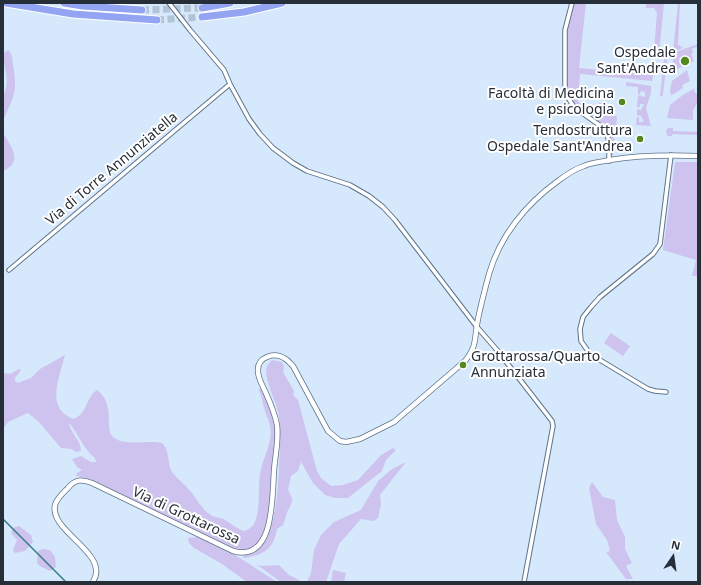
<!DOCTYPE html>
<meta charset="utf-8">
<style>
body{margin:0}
#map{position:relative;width:701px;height:585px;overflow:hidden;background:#d5e8fc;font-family:"Noto Sans",sans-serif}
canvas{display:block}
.frame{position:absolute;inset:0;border:4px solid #262e38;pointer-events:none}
.north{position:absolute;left:653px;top:537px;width:40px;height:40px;-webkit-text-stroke:3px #fff;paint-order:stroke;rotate:13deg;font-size:11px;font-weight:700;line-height:16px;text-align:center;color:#262e38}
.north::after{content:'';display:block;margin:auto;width:14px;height:18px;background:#262e38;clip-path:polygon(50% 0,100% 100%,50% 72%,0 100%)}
</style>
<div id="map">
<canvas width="701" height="585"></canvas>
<div class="frame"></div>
<div class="north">N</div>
</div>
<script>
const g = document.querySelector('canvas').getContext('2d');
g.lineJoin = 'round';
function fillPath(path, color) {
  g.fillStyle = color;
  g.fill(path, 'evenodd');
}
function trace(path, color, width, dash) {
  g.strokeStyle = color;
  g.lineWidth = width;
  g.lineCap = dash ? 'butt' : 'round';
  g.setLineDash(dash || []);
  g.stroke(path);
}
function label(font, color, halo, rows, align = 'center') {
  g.font = font + ' "Noto Sans",sans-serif';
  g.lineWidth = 4;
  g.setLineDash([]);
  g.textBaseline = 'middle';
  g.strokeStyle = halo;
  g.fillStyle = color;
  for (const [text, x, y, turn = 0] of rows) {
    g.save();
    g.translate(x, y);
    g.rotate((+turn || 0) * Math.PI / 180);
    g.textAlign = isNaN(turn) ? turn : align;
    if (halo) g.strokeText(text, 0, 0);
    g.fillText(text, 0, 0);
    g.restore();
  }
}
fillPath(new Path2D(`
 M574,3H586L579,68L653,75L652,81L580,74L578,102L596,114H598L599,103H605L604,115L617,116L616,129H611L614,139L613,156L611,155V142L609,134L606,129L578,109L568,96L565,86L567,63L566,38L567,29Z
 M646,3H664L659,54L655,57L641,56V54H650L654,51L657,13L654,8H646Z
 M678,3H680L678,44L680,46L683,48L673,52Z
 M698,44V46L692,49L693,53L691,54L694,61L675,70L673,69V53Z
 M8,50C13,55 12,59 13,65C18,92 14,96 3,121C3,113 2,105 3,98C4,93 6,89 7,83C7,72 2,63 4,53Z
 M664,59L667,60L663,94L662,96H660Z
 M687,70L690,81L682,85L683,88L672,95H671L670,91L672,81Z
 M626,82L651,86V93L646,108L651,126L636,125L637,117H639V122H644L641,116L637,115V109L641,110L644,104H640V107H637L638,95L645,97V92L641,91L640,94H638V87L626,86Z
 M695,88L694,91L698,96V102L693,110V120L667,118L670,105L683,95Z
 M668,128H673V131L698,132V135L672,134V136H667L666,130Z
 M3,133C11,146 24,162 3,171Z
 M675,162H698V276H692L696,260L663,250Z
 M611,333L630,346L623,356L604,343Z
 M65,355C61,373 47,402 66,415C70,418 73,420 77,417C87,412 87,396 97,390C116,404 104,429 113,437C125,448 157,438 163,444C170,451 167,464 172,472C177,479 186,485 191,492C197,499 202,510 211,515C215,518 221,517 225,520C231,524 237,528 243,531C248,530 253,527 255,522C262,504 256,484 262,465C266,453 273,438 270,426C268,417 264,410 262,400C262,395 259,393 259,388L261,389L268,402L276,422L277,438L269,525L261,541L253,548L248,551H242L234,548L90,479L76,476L77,473L82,470L77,467L72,459L81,456L91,462H96L95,458C84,450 79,435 70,424L69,425C72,434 81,441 81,451L76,452L72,449L61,448L39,422L28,413L8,422L3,429V373L10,374L19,369L21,370L15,378V381L18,383L31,378L40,369Z
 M272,360L282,362L284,367L283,372L294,391L293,395L298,400L317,471L321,478L331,486L343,485L358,480L381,455L393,448L396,450L386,460L382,471L348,498H335L325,495L313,483L301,462L298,471L291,476L288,490C293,500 294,500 288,510C286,514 285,521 283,525L277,529C274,549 263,555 244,558L243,557L244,555C276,555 278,489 279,466C280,449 281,433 279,417C277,402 268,389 266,373C266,367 268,364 272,360Z
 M406,462L380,495L381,504L378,518L374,521L361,519L339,544L326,582H307L311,573L314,550L321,535L334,522L361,510L378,481L392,469Z
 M592,482L603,497L615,500L617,520L625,537V549L632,563L626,566L633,579H626L606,552L610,551L607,540L596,524L589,488Z
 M19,526L31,535L33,542L25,551L15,553L13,550L17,540L11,533L13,528Z
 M197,537C226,546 251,566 277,582H247L222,564L194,548L189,543L188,538Z
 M43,549L50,550L55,557L56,567L50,571L40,566L37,563L38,551Z
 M256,564L261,566L279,565L289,575L299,580L300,582H281Z
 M333,570L346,573L344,582H331Z`), '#cec3ee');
trace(new Path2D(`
 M3,519L66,582`), '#367c84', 1.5);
trace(new Path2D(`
 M142,10L202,8
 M157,20L202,17`), '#b2c3d5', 7, [7, 3.5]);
const minor = new Path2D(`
 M169,3L190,30L224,70L230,84L249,119L260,134L273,148L293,163L307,171L350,185L369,196L383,207L395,220L477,327L497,350L552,421L553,426L524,582
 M572,3L565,30V93L574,107L602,127L606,132L609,141V161
 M9,270L230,84
 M666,392L655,391L648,389L590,354L581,341L580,329L583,317L591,307L600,297L653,254L660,244L671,155`);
const tertiary = new Path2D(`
 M93,582C111,553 49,532 55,505C57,498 63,493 68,488C75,479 82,479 92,483L233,551C275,563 272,496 274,471C275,455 279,441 277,425C275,414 270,402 265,391C262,385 258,378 258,371C257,357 274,352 284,358C288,360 290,363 293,366L328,431L340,441L346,442L360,439L394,422L465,361C478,345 474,337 478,319C481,304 485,289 489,274C500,236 526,204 558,181C566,175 574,169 584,166C592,162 602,162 610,160C640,155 668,155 698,156`);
const motorway = new Path2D(`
 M6,3L73,14L157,20
 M64,3L83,6L142,10
 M202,8L230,3
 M202,17L244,12L282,3`);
trace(minor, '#5f748a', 5.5);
trace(tertiary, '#5f748a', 6);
trace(motorway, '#fff', 9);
trace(minor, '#fff', 3.5);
trace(tertiary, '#fff', 4.5);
trace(motorway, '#92a4f2', 7);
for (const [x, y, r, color] of [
 [685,61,5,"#53871f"],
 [622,102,4,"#53871f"],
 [640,139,4,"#53871f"],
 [463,365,4,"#53871f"]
]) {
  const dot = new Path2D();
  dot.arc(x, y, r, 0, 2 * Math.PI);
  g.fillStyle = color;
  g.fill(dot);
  trace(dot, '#fff', 1.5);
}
label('14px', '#262e38', '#fff', [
 ["Ospedale",676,53],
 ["Sant'Andrea",676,69],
 ["Facoltà di Medicina",614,94],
 ["e psicologia",614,110],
 ["Tendostruttura",632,131],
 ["Ospedale Sant'Andrea",632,147],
 ["Grottarossa/Quarto",471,357,"left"],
 ["Annunziata",471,373,"left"]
], 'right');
label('14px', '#262e38', '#fff', [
 ["Via di Torre Annunziatella",112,169,-40],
 ["Via di Grottarossa",186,516,25]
]);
</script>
